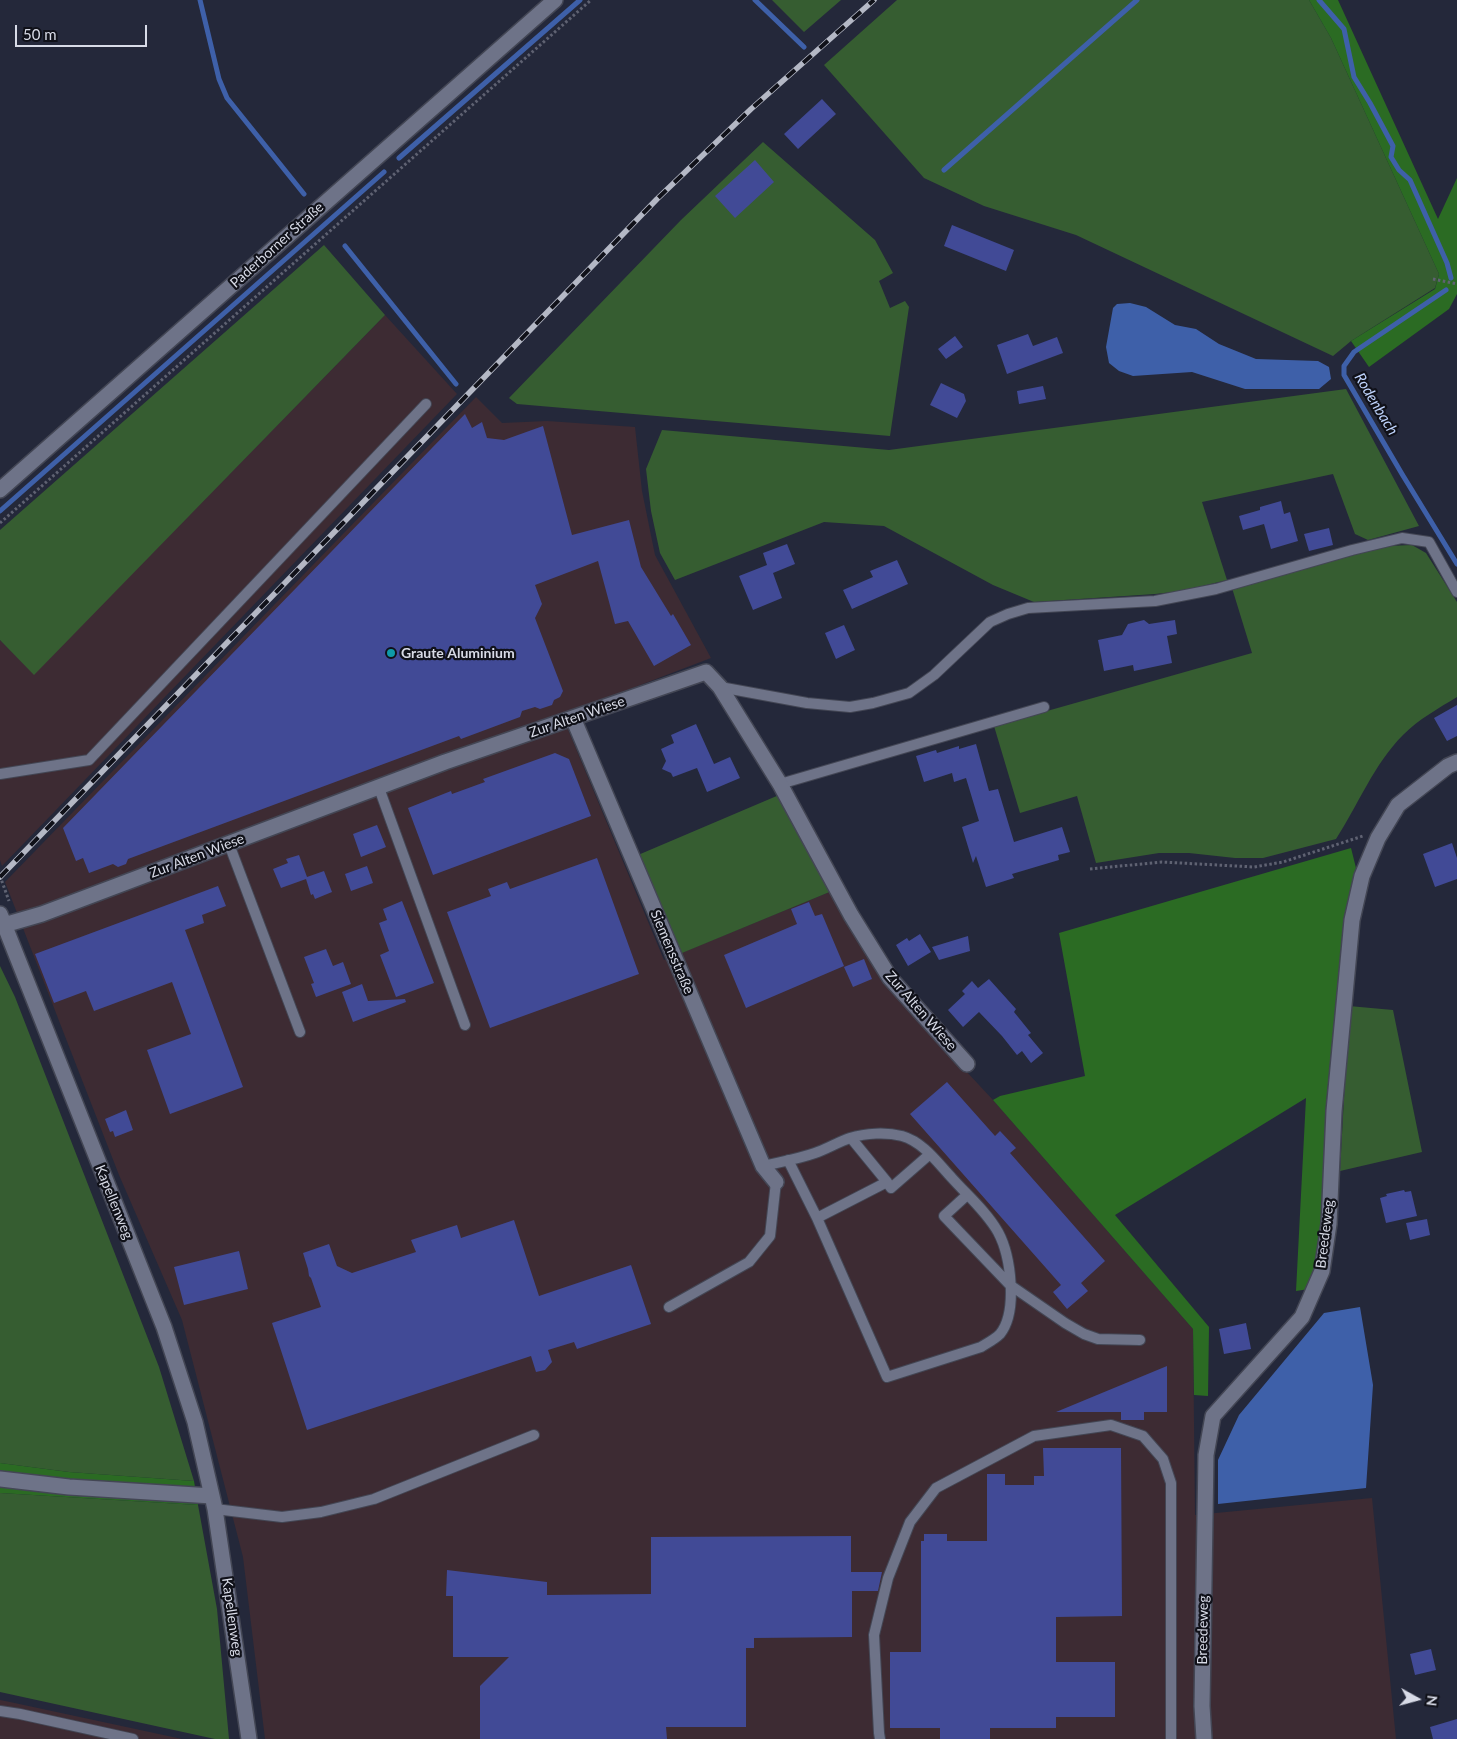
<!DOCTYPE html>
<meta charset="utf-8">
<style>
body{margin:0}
#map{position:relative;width:1457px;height:1739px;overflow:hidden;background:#24283a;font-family:Lato,sans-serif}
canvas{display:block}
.north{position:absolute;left:1392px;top:1674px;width:50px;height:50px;-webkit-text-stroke:4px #101119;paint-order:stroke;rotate:97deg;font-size:14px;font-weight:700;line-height:20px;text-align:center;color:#d8dbe7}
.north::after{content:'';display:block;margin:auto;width:18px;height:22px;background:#d8dbe7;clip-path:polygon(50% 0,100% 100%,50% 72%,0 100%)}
.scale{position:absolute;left:15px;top:25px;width:132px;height:22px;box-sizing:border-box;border:2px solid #d8dbe7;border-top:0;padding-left:6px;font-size:15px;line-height:18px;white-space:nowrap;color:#d8dbe7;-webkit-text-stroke:4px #101119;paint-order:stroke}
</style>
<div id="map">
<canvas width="1457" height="1739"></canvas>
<div class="north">N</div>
<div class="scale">50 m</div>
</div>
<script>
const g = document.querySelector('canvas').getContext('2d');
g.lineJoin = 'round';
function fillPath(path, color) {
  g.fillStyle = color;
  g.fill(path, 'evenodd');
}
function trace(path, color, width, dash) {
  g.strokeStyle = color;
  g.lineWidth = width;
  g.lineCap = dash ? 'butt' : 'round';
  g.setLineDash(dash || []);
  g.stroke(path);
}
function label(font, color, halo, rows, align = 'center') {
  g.font = font + ' Lato,sans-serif';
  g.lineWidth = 4.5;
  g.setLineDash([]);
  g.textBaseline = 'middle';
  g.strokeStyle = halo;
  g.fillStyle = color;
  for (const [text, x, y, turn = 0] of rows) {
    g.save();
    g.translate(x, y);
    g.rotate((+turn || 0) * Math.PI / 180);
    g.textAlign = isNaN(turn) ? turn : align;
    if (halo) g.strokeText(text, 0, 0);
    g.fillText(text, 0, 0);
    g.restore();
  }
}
fillPath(new Path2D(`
 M385,315L457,394L2,866L0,860V640L34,674Z
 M476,397L502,423L547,421L635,427L642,491L655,555L711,658L562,715L664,960L832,891L883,982L993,1100L1193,1329L1195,1515L1372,1498L1396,1739H265L243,1557L182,1320L119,1175L5,882Z
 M0,1700L10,1702L182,1739H0Z`), '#3d2b33');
fillPath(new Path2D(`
 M772,0H841L804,32Z
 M897,0H1309L1331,38L1439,274L1435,288L1351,341L1333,356L1076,235L984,206L924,178L824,65Z
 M763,142L875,240L893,273L879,281L890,308L905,301L909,307L890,436L517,404L509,398L681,220Z
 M324,245L385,315L34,675L0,640V530Z
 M1346,389L1419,526L1368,540L1355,534L1333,474L1202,502L1227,580L1182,591L1155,594L1034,602L993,585L884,526L824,522L675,580L660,553L651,511L646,469L662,430L889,450Z
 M1412,545L1426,553L1457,602V697C1439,708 1419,719 1403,735C1374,764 1358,805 1336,839L1263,858H1235L1189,853H1159L1096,863L1077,796L1020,813L994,726L1252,653L1232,588L1387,546Z
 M779,795L832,891L682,953L638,855Z
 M0,966L15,997L159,1367L194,1481L69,1472L0,1463Z
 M1349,1006L1393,1010L1422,1152L1340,1171Z
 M0,1493L198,1505L217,1609L229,1739H215L0,1692Z`), '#365d31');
fillPath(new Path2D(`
 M1309,0H1338L1438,219L1457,178V294L1449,309L1369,367L1351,341L1435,289L1439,274L1331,38Z
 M1351,848L1356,868L1344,917L1326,1105L1321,1223L1316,1269L1309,1289L1296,1291L1306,1098L1115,1215L1209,1327L1208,1396L1194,1395L1193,1329L993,1100L1000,1096L1085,1076L1059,933Z
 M0,1463L69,1472L194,1481L198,1505L0,1493Z`), '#2b6b23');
fillPath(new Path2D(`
 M1130,303L1146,307L1175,325L1196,329L1219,344L1256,359L1318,361L1329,367L1331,379L1319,389H1245L1192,372L1133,376L1119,371L1109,363L1106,347L1113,308L1117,304Z
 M1360,1307L1373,1385L1366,1488L1218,1504V1460L1239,1415L1324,1313Z`), '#3e60a9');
trace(new Path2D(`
 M200,0L219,79L227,98L304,194
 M755,0L804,47
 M1319,0L1344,29L1354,77L1370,103L1393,146L1391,157L1399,170L1410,180L1447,263L1451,278
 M399,158L580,0
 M944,170L1137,0
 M345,246L456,384
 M1446,290L1354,352L1344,366V375L1402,474L1457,564
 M0,511L384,172`), '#3e60a9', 5);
fillPath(new Path2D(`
 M822,99L836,114L798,149L784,134Z
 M755,160L774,182L735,218L715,196Z
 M952,225L1014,250L1006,271L944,246Z
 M1028,334L1033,346L1057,337L1063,353L1007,374L997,345Z
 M955,336L963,347L946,359L938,349Z
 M941,383L964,394L966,401L957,418L930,405Z
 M1043,386L1046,399L1019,404L1017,391Z
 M465,414L472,428L482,422L487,438L504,440L543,426L572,535L629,520L641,567L671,616L673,614L691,645L654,666L628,621L615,624L598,561L535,585L542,604L535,618L563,691L560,697L554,700L552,705L540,709L535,707L522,711L520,717L461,739L459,736L128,859L126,864L118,867L113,864L89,873L83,858L76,861L63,828Z
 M1281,501L1284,514L1290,512L1298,541L1271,549L1264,524L1243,530L1239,516L1260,510V507Z
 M1329,528L1333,545L1309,551L1304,534Z
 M787,544L795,564L773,573L782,598L753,610L739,576L767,565L763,553Z
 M897,560L908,584L852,609L843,590L873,577L870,571Z
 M1144,620L1149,624L1175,620L1177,634L1167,636L1172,663L1134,671L1133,665L1104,671L1098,640L1122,635L1128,624Z
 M844,625L855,650L836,659L825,633Z
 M1457,705V736L1447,741L1434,718Z
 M696,724L714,764L730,757L740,778L707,792L697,768L673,777L671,773L662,769L666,761L661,749L674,743L671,735Z
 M976,744L989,791L998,789L1014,842L1062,827L1070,852L1058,855L1059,860L1012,874L1014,878L986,887L976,856L973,863L962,827L979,821L966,778L954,782L952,773L924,782L916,756L936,750L937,753L959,746V749Z
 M555,753L569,759L591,816L433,875L408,808L451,791L452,794L485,782L483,779Z
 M377,825L386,847L361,857L353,834Z
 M1452,843L1457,858V879L1435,887L1423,854Z
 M299,855L307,877L324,871L332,892L315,899L313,894L311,895L306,879L281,888L273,869L288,863L286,859Z
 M597,858L639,974L490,1028L447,912L491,896L488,889L507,882L510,889Z
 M367,866L373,883L351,891L345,874Z
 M218,886L226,906L202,915L204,923L185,930L243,1087L170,1114L147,1050L191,1034L172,982L94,1011L86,991L54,1003L35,954Z
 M402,901L434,983L396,997L380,955L389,951L379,923L387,920L383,909Z
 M809,902L815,916L822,914L844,966L746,1008L724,955L797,924L791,909Z
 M920,934L931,952L908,966L896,945L907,938L909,941Z
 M968,936L970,951L939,960L932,947Z
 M326,949L333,966L343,962L351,984L316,997L311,984L314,983L304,957Z
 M864,959L872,979L853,987L844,967Z
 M989,979L1016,1009L1014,1012L1031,1033L1028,1035L1043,1053L1031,1063L1022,1051L1017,1055L1002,1036L979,1012L963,1027L948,1010L965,994L962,991L972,981L978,988Z
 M362,984L368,1001L405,999L406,1002L353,1022L342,992Z
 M947,1082L995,1136L1000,1131L1016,1148L1010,1153L1105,1261L1081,1283L1088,1291L1067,1309L1053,1292L1061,1285L910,1114Z
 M126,1110L133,1130L115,1137L113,1131L110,1132L105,1119Z
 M1404,1190L1405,1192L1411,1191L1417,1216L1386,1223L1380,1198L1387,1196L1386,1194Z
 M1427,1219L1430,1235L1410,1240L1406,1223Z
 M514,1220L539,1296L631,1265L651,1324L577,1349L574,1342L548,1350L552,1362L545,1370L536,1372L531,1356L307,1430L272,1323L321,1307L311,1278L309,1276L308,1269L303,1253L329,1244L337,1266L352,1273L416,1252L411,1240L457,1225L461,1238Z
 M239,1251L248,1289L184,1305L174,1267Z
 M1246,1323L1251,1349L1224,1354L1219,1329Z
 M1167,1366V1412H1144V1420H1121V1412H1056Z
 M1043,1448H1121L1122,1616L1056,1617V1662H1115V1717H1056V1728H990V1739H940V1728H890V1652H921V1541H924V1534H947V1541H987V1474H1005V1485H1034V1476H1044Z
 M851,1536V1572H882L878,1591H852V1637L754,1638V1648H746V1727H666L667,1739H480V1686L509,1657H453V1596H446L447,1570L547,1582V1595L651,1594V1537Z
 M1431,1649L1436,1670L1415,1675L1410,1654Z
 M1457,1719V1739H1433L1430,1727Z`), '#414a96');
const service = new Path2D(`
 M720,687L807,703L850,707L873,703L909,693L934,675L990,622L1008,614L1028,608L1155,601L1216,589L1352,550L1402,538L1429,542L1457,592
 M0,774L89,760L426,404
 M780,784L1044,707
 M379,788L465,1025
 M229,844L300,1032
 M788,1160L817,1218
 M763,1166C780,1162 798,1159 815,1153C827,1149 838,1142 850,1138C866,1133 886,1132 902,1136C923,1142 937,1162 951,1177C967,1195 986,1211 998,1232C1011,1256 1018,1312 1000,1334C994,1340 987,1343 981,1347L887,1377L817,1218L887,1182L851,1138
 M887,1182L891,1188L930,1154
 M967,1195L944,1216L1010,1285L1065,1323L1084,1334L1098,1339L1140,1340
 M669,1307L749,1262L770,1236L776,1182
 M215,1509L282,1517L321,1512L374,1499L534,1435
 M0,1711L20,1714L133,1739
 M880,1739L879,1733L874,1635L888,1578L910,1522L936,1488L1034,1436L1111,1425L1143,1436L1163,1459L1171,1483V1739`);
const minor = new Path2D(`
 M573,718L763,1166L776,1182
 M0,914L164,1327L195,1422L215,1509L249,1739
 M4,925L42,914L445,762L706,672L720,687L780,784L851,915L890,978L967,1064
 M0,1479L69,1487L212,1496
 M1204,1739L1202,1706L1206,1455L1213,1416L1302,1317L1322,1271L1329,1224L1334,1111L1352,920L1362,876L1378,838L1398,805L1448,766L1457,762`);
const secondary = new Path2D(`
 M0,490L555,0`);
trace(service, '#434654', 12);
trace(minor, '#434654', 18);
trace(secondary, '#434654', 18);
trace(new Path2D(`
 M1433,279L1457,284
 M0,523L591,0
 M1090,869L1162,862L1254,867L1283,862L1363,836
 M0,876L9,901`), '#5f6272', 3, [2.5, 2.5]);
trace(service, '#6e7388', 10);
trace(minor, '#6e7388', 15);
trace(secondary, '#6e7388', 15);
const rail = new Path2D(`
 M0,877L657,199L751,109L874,0`);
trace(rail, '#b4b8c5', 5.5);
trace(rail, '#101119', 4, [11]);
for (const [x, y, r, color] of [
 [391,653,5,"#0f9aa8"]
]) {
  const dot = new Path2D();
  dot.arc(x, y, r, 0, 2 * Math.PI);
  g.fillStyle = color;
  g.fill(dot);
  trace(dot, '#101119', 2);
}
label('14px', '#d8dbe7', '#101119', [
 ["Paderborner Straße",277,245,-42],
 ["Zur Alten Wiese",577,717,-19],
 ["Zur Alten Wiese",197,856,-21],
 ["Siemensstraße",672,952,67],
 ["Zur Alten Wiese",921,1011,49],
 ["Kapellenweg",114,1202,68],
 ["Breedeweg",1325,1234,-83],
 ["Kapellenweg",232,1617,82],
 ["Breedeweg",1203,1630,-89]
]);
label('bold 14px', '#d8dbe7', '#101119', [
 ["Graute Aluminium",401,653]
], 'left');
label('italic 15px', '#bfd4fd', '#101119', [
 ["Rodenbach",1376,404,59]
]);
</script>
